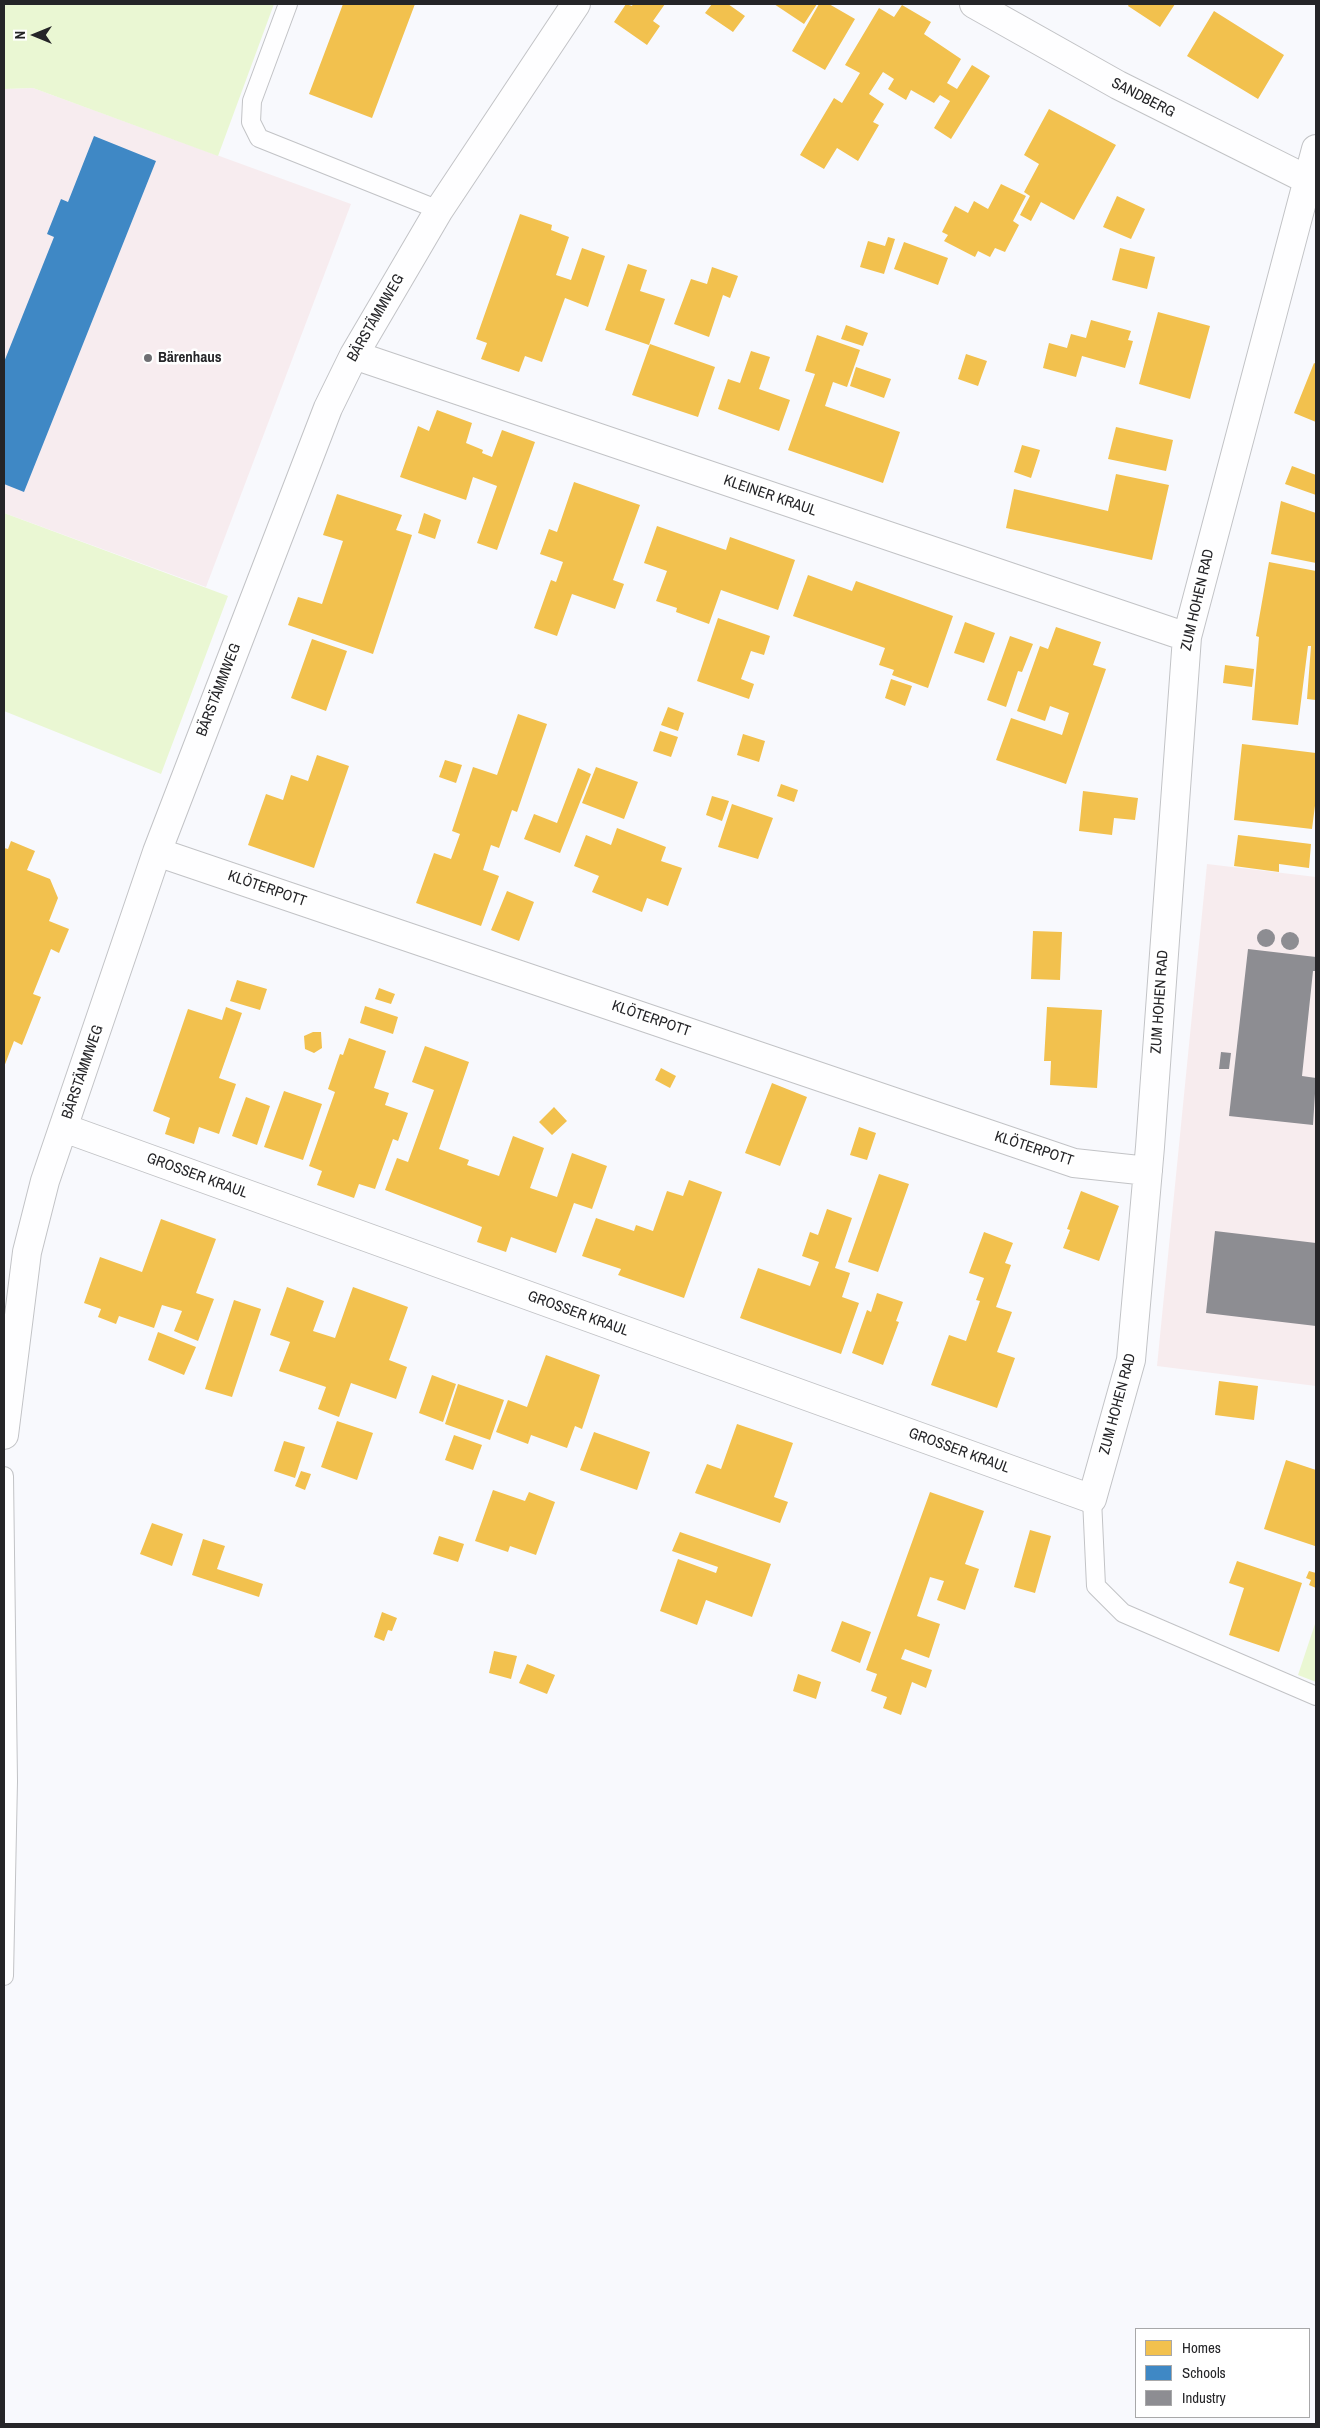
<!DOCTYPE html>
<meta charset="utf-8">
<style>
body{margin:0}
#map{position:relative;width:1320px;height:2428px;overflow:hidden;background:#f8f9fd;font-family:"Archivo Narrow",sans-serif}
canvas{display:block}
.frame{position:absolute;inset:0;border:5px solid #252528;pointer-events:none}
.legend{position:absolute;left:1135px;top:2328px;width:175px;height:90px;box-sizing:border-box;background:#fff;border:1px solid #a8a8a9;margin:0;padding:6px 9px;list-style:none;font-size:15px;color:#252528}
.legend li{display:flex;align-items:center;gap:10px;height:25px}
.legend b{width:25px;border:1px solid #a8a8a9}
.north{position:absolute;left:10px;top:10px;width:50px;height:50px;-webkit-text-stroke:4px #fff;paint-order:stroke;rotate:270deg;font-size:14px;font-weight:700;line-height:20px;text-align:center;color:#252528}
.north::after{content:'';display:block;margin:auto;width:18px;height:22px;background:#252528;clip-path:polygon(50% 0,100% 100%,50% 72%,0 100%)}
</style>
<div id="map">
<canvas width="1320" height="2428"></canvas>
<div class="frame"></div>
<ul class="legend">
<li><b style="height:14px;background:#f2c14e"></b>Homes</li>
<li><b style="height:14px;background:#3f88c5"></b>Schools</li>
<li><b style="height:14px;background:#8d8d92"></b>Industry</li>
</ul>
<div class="north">N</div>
</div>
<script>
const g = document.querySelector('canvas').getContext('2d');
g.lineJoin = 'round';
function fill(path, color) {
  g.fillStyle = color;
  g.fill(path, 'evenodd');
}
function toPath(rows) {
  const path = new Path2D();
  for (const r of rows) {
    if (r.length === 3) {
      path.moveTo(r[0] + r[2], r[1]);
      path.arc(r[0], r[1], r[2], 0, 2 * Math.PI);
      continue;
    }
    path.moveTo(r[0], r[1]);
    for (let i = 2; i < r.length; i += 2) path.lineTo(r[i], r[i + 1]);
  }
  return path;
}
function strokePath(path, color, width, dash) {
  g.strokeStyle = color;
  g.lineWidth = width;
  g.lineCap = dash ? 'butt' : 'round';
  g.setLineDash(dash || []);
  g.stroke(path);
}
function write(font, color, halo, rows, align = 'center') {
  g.font = font + ' "Archivo Narrow",sans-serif';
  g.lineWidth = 5;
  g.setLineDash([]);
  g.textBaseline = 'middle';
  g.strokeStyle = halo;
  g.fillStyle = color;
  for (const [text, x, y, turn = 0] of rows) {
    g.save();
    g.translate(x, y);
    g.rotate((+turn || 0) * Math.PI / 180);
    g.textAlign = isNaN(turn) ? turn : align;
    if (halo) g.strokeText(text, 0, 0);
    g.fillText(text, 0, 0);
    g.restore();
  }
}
const industrial = toPath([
 [1207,864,1316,877,1316,1386,1157,1366]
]);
const education = toPath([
 [33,88,351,204,206,587,4,513,4,89]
]);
const green = toPath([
 [4,4,274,4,218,156,33,88,4,89],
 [4,513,228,596,161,774,4,711],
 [1316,1621,1316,1682,1298,1675]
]);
const homes = toPath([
 [343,4,415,4,372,118,309,94],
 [626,4,632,6,633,4,665,4,653,21,660,26,647,45,614,22],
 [712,4,728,4,745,16,733,32,705,13],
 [774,4,817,4,804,24],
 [819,4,829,4,855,19,825,70,792,51],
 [1129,4,1175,4,1160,27,1128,6],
 [902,5,931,22,924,34,961,59,947,83,957,89,972,65,990,76,951,139,934,128,950,101,940,95,934,103,911,90,906,100,888,89,894,79,883,72,869,94,884,104,873,122,879,125,858,161,837,148,824,169,800,155,834,98,842,103,860,73,845,65,879,8,894,17],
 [1214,11,1284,55,1258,99,1187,56],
 [1049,109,1116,145,1074,220,1041,202,1031,221,1020,215,1030,196,1024,192,1039,164,1024,155],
 [1001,184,1026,196,1013,221,1019,225,1005,252,995,248,990,257,978,251,975,257,944,241,948,235,942,232,955,206,968,213,974,201,988,209],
 [1117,196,1145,209,1131,239,1103,227],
 [520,214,552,225,551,230,569,237,556,275,571,280,582,248,605,256,588,307,565,298,542,362,525,356,519,372,481,359,487,343,476,339],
 [888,237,895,239,884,274,860,267,868,241,885,246],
 [904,242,948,258,938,285,894,269],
 [1120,248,1155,257,1147,289,1112,280],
 [628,264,647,270,640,291,665,299,649,345,605,330],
 [712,267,738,276,730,298,723,295,709,337,674,324,691,279,707,284],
 [1158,312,1210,326,1190,399,1139,384],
 [1091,320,1131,331,1128,340,1133,341,1125,368,1082,356,1076,377,1043,368,1049,343,1067,348,1071,334,1086,338],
 [846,325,868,333,863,346,841,339],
 [817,335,860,350,847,387,833,382,825,406,900,432,883,483,788,450,815,374,805,371],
 [650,344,715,367,698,417,632,395],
 [751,351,770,357,759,389,790,400,779,431,718,409,728,379,740,383],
 [966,354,987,361,978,386,958,379],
 [1314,363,1316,364,1316,422,1294,413],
 [856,367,891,379,884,398,850,386],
 [437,410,472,423,466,443,483,450,482,453,492,457,502,430,535,442,497,550,477,543,497,486,473,477,466,500,400,477,418,426,429,431],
 [1116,427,1173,440,1166,471,1108,459],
 [1022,445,1040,450,1031,478,1014,472],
 [1292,466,1316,475,1316,495,1285,484],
 [1116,474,1169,485,1152,560,1006,528,1014,489,1108,511],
 [574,482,640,505,613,580,624,584,615,609,572,594,557,636,534,628,551,580,556,582,563,562,540,554,549,529,557,532],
 [337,494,402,515,396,530,412,535,373,654,288,625,298,597,322,604,343,541,323,535],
 [1281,501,1316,513,1316,563,1271,554],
 [424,513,441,520,435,539,418,533],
 [657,526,726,550,730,537,795,560,778,610,721,590,709,624,676,612,677,608,656,601,667,571,644,563],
 [1269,562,1316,571,1316,700,1307,699,1311,646,1308,646,1298,725,1252,720,1259,637,1256,636],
 [808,575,852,591,856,581,953,616,928,688,892,675,894,670,879,665,885,648,793,616],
 [718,618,770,636,764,655,751,651,741,679,754,684,749,699,697,681],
 [965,622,995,633,984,663,954,653],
 [1056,627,1101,642,1093,665,1106,669,1066,784,996,760,1011,718,1062,735,1069,713,1050,706,1045,721,1017,711,1040,646,1048,649],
 [1010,636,1033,644,1022,672,1018,671,1006,707,987,700],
 [312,639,347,651,326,711,291,698],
 [1225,665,1254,669,1252,687,1223,683],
 [891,679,912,686,905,706,885,698],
 [668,707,684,713,678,731,661,725],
 [518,714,547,724,517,812,512,810,499,848,491,845,483,870,499,876,481,926,416,903,434,853,451,859,460,834,452,831,473,767,497,775],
 [660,731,678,737,671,757,653,751],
 [743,734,765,741,759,762,737,755],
 [1242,744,1316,753,1316,798,1312,829,1234,820],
 [317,755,349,766,314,868,248,845,266,794,283,800,291,775,308,781],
 [445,760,462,765,456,783,439,777],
 [596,767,638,782,624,819,582,803],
 [578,768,591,774,560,853,524,839,534,814,557,823],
 [781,784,798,790,794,802,777,796],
 [1083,791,1138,798,1135,820,1114,818,1112,835,1079,831],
 [712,796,729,801,722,821,706,815],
 [732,804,773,818,758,859,718,847],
 [617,828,666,847,661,861,682,868,668,906,647,898,642,912,592,892,599,876,574,866,586,835,611,845],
 [1238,835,1311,844,1309,868,1279,864,1279,872,1234,866],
 [11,841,35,851,27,870,50,879,58,898,49,921,69,929,59,953,51,949,33,994,41,997,22,1045,14,1041,4,1067,4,848,8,849],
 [507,891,534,902,519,941,491,930],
 [1033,931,1062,932,1060,980,1031,979],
 [237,980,267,989,260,1010,230,1001],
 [379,988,395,994,391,1004,375,999],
 [365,1006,398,1017,393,1034,360,1023],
 [226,1007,242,1013,219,1078,236,1084,219,1134,199,1127,194,1144,165,1134,170,1118,153,1111,188,1009,222,1020],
 [1047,1007,1102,1010,1097,1088,1050,1085,1051,1061,1044,1061],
 [313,1032,321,1032,322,1048,314,1053,305,1049,304,1036],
 [349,1038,386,1051,374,1088,389,1093,385,1105,408,1113,398,1141,393,1139,375,1189,359,1184,354,1198,317,1185,322,1171,309,1166,335,1092,328,1089,340,1054,343,1055],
 [425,1046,469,1062,439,1149,469,1160,467,1165,499,1176,513,1136,544,1148,530,1188,557,1197,572,1153,607,1166,592,1209,574,1203,556,1253,511,1237,506,1252,477,1242,482,1227,385,1190,397,1158,408,1162,434,1090,412,1082],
 [661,1068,676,1076,670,1088,655,1080],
 [772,1083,807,1097,780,1166,745,1153],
 [284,1091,322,1104,303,1160,264,1147],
 [246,1097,270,1106,257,1145,232,1136],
 [554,1107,567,1121,552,1135,539,1122],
 [859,1127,876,1133,867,1160,850,1155],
 [879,1174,909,1184,878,1272,848,1262],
 [689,1180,722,1192,684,1298,618,1275,621,1269,582,1256,596,1218,634,1231,636,1225,653,1231,667,1191,683,1196],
 [1081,1191,1119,1206,1099,1261,1063,1248,1070,1230,1067,1229],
 [827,1209,852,1218,835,1268,850,1273,842,1297,859,1303,841,1354,740,1318,758,1268,810,1286,819,1262,802,1256,810,1232,818,1235],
 [161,1219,216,1239,196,1293,214,1299,198,1341,174,1331,182,1311,162,1305,154,1328,119,1316,116,1324,98,1317,101,1309,84,1303,100,1257,142,1272],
 [984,1232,1013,1243,1005,1263,1011,1265,996,1307,1012,1312,997,1352,1015,1358,997,1408,931,1385,949,1335,966,1341,980,1301,976,1300,984,1278,969,1273],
 [287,1287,324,1301,313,1331,335,1338,353,1287,408,1307,389,1360,407,1367,396,1399,351,1383,339,1417,318,1409,326,1387,279,1371,290,1342,270,1335],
 [877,1293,903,1302,896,1321,899,1322,883,1365,852,1353,867,1310,871,1312],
 [234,1300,261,1309,232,1397,205,1389],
 [158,1332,196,1347,184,1375,148,1360],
 [546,1355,600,1375,582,1429,575,1426,567,1448,531,1435,528,1444,496,1432,508,1400,527,1407],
 [432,1375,456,1384,443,1422,419,1413],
 [1219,1381,1258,1386,1254,1420,1215,1415],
 [458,1384,504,1400,490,1440,445,1424],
 [337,1421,373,1433,357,1480,321,1467],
 [737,1424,793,1443,774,1497,788,1502,780,1523,695,1493,707,1464,721,1469],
 [594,1432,650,1452,637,1490,580,1470],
 [454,1435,482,1445,473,1470,445,1460],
 [284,1441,305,1447,295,1478,274,1471],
 [1286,1460,1316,1470,1315,1546,1264,1529],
 [301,1471,311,1474,305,1490,295,1486],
 [493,1490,525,1501,529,1492,555,1502,536,1555,510,1546,508,1552,475,1541],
 [930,1492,984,1511,965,1564,979,1569,965,1610,937,1600,944,1581,930,1577,917,1616,940,1624,929,1658,905,1649,901,1659,932,1670,926,1688,912,1682,901,1715,883,1708,887,1697,871,1691,877,1674,866,1670],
 [152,1523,183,1534,172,1566,140,1554],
 [1030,1530,1051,1536,1035,1593,1014,1587],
 [680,1532,771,1564,752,1617,706,1600,697,1625,660,1611,678,1559,716,1573,718,1567,672,1551],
 [439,1536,464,1544,458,1562,433,1554],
 [203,1539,225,1546,217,1569,263,1584,259,1597,192,1575],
 [1237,1561,1302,1583,1279,1652,1229,1635,1244,1588,1229,1583],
 [1309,1571,1316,1573,1316,1588,1309,1585,1311,1580,1306,1578],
 [382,1612,397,1618,392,1631,388,1630,384,1641,374,1637],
 [842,1621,871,1632,860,1663,831,1651],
 [494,1651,517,1656,511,1679,489,1673],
 [527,1664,555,1675,547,1694,519,1683],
 [798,1674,821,1682,816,1699,793,1691]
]);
const schools = toPath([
 [94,136,156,161,24,492,4,484,4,362,54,237,47,234,61,199,68,202]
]);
const industry = toPath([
 [1266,938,9],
 [1290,941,9],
 [1248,949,1316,957,1316,971,1313,971,1302,1076,1316,1078,1313,1125,1229,1116],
 [1221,1052,1231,1053,1229,1069,1219,1069],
 [1215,1231,1316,1243,1316,1326,1206,1313]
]);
const service = toPath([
 [288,4,252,101,251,122,259,138,439,210],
 [4,1476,8,1781,4,1976],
 [1092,1499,1096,1586,1123,1613,1316,1696]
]);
const minor = toPath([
 [974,4,1118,85,1316,184],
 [354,355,1187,637],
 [157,852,1074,1163,1148,1171],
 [64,1128,1092,1499,1131,1360,1150,1147,1187,637,1316,149],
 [4,1435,27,1252,45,1181,157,852,328,408,354,355,439,210,576,4]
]);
const markers = [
 [148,358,5,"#6f6f73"]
];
const streetNames = [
 ["SANDBERG",1143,98,27],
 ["BÄRSTÄMMWEG",376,318,-60],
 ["KLEINER KRAUL",770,496,19],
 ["ZUM HOHEN RAD",1198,600,-77],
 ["BÄRSTÄMMWEG",219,690,-69],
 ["KLÖTERPOTT",267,889,19],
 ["ZUM HOHEN RAD",1160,1002,-86],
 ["KLÖTERPOTT",651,1019,19],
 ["BÄRSTÄMMWEG",83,1072,-71],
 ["KLÖTERPOTT",1034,1149,18],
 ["GROSSER KRAUL",197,1176,20],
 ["GROSSER KRAUL",578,1314,20],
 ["ZUM HOHEN RAD",1118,1404,-75],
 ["GROSSER KRAUL",959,1451,20]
];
const poiNames = [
 ["Bärenhaus",158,358]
];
fill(industrial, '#f7ecee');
fill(education, '#f7ecef');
fill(green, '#eaf7d3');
fill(homes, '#f2c14e');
fill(schools, '#3f88c5');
fill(industry, '#8d8d92');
strokePath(service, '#c2c3c6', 20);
strokePath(minor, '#c2c3c6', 30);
strokePath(service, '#fefeff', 18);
strokePath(minor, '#fefeff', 28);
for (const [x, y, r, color] of markers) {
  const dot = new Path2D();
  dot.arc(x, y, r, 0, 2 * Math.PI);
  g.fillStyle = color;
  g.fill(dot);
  strokePath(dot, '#fff', 2);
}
write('15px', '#252528', '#fff', streetNames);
write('bold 15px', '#252528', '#fff', poiNames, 'left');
</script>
